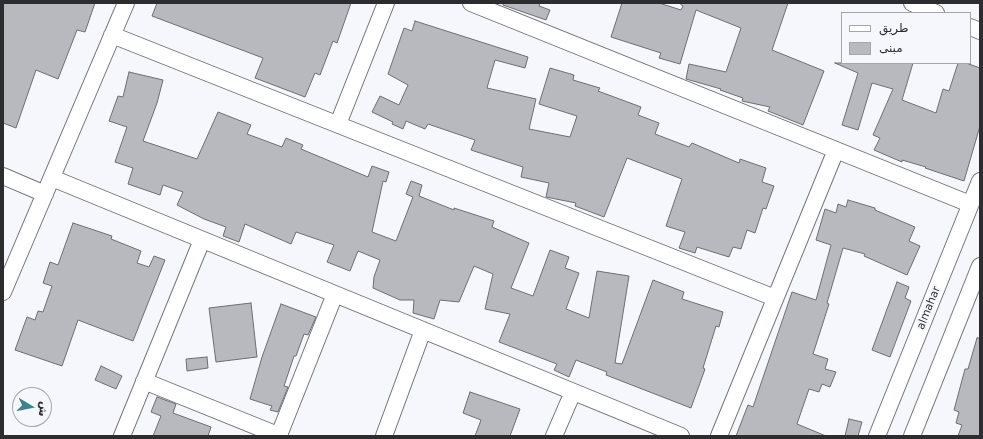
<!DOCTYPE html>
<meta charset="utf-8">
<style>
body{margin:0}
#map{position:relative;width:983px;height:439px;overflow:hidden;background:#f5f7fc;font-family:"DejaVu Sans",Vazirmatn,sans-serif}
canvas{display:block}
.frame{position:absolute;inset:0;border:4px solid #2d2d2f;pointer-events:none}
.legend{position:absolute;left:841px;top:12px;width:130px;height:52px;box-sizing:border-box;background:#f5f7fc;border:1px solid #a5a6aa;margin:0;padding:5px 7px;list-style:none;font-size:12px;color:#2d2d2f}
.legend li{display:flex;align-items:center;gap:8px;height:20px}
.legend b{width:20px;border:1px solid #a5a6aa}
.north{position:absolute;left:12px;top:387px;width:40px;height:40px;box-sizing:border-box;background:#f5f7fc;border:1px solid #a5a6aa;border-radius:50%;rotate:100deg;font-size:11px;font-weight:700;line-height:16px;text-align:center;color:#2d2d2f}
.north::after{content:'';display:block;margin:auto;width:14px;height:18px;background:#3d828f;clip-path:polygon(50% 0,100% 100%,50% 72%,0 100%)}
</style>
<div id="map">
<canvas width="983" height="439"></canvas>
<div class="frame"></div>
<ul class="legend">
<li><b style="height:5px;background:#fff"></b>طريق</li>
<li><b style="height:11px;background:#b7b9be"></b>مبنى</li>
</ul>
<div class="north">ش</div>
</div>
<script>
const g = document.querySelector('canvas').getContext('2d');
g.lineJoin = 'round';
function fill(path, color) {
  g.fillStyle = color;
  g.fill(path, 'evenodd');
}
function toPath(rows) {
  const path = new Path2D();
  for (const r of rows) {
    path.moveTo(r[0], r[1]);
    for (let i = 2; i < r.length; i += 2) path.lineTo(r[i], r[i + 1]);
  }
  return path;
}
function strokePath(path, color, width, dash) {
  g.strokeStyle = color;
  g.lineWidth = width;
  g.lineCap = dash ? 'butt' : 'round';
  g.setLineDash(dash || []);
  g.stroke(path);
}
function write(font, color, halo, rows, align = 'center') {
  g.font = font + ' "DejaVu Sans",sans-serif';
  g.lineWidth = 4;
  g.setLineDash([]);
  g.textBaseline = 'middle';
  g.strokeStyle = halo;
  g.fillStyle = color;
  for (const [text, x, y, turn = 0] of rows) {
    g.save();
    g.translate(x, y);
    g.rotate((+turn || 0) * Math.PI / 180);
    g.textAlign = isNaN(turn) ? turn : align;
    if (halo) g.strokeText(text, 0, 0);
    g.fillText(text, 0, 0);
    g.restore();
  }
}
const building = toPath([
 [3,3,95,3,85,32,77,30,58,79,36,70,16,128,3,123,3,3],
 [157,3,351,3,337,43,333,41,320,75,315,73,305,97,255,78,263,58,152,16,157,3],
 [503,3,540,3,539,6,550,10,546,20,503,5,503,3],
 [622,3,659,3,681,10,683,6,679,3,788,3,772,50,824,71,803,125,768,111,770,107,742,101,743,98,720,90,721,89,686,79,689,64,726,72,741,28,696,10,680,64,659,58,661,53,611,37,622,3],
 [415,21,528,57,525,68,495,60,487,88,536,99,529,129,570,137,577,116,539,104,550,68,574,75,573,80,600,88,598,91,641,107,638,115,659,123,655,134,689,147,692,143,739,163,740,159,766,168,762,182,774,186,766,209,763,208,755,233,747,230,741,249,733,247,729,257,697,247,695,253,679,248,685,232,666,226,682,179,627,158,604,217,575,206,576,203,546,197,549,183,521,177,523,167,471,150,475,140,428,124,425,129,406,121,403,129,392,124,393,122,372,112,380,96,399,105,408,85,388,74,404,28,412,31,415,21],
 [835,63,913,63,902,100,936,113,943,89,949,91,958,63,966,63,980,68,980,126,964,181,925,168,926,167,902,160,902,162,874,150,880,138,873,135,893,89,872,83,858,130,842,125,858,73,835,63],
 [129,72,163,80,157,103,143,141,197,159,218,112,251,125,247,134,282,147,286,138,303,145,301,149,368,177,372,166,389,172,386,182,383,181,372,232,396,241,413,197,406,194,411,181,422,185,419,196,454,210,454,208,494,221,492,227,529,243,511,288,533,296,550,250,569,257,565,268,579,273,566,309,589,318,597,271,629,276,615,363,622,364,653,280,684,292,682,299,723,312,719,327,716,326,703,368,705,369,691,408,606,375,607,372,576,360,569,377,554,370,557,364,499,342,510,314,485,309,493,274,474,266,459,302,440,300,434,319,413,313,414,300,400,300,373,288,374,277,380,260,358,251,350,271,327,262,334,245,296,232,291,244,245,224,239,242,223,236,226,227,204,219,177,205,183,192,163,185,160,195,128,184,133,168,115,162,127,127,109,121,118,96,123,97,129,72],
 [848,200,875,208,875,210,915,227,909,241,920,246,907,275,864,256,865,254,843,248,827,303,829,304,813,354,828,359,825,369,836,372,830,387,822,384,819,392,809,389,797,424,826,436,736,436,748,405,753,407,792,292,816,300,831,245,816,240,825,209,836,213,838,204,846,207,848,200],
 [73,223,112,236,111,239,141,251,137,263,149,267,154,256,165,260,133,341,78,320,62,366,15,350,27,317,35,320,38,311,43,312,52,286,43,283,50,262,58,265,73,223],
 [897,282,909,287,905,298,911,301,890,357,872,350,897,282],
 [251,303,257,357,216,362,209,308,251,303],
 [281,304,316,317,308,335,304,334,296,356,294,356,284,386,288,387,278,412,270,410,272,406,250,399,262,357,281,304],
 [977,338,980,338,980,436,958,436,962,425,956,423,959,412,954,410,965,369,968,369,977,338],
 [207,357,208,368,187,371,186,359,207,357],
 [101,366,122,376,116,389,95,380,101,366],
 [470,392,520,409,510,436,475,436,481,420,463,413,470,392],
 [157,397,176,404,173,413,211,427,208,436,153,436,161,416,151,412,157,397],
 [849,419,862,422,858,436,845,436,849,419]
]);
const minor = toPath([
 [471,3,970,204],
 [912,3,936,13],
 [970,27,980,31],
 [112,35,775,298],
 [338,124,386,3],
 [3,176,45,194],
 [52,178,681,436],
 [3,292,126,3],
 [144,381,280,436],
 [279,435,335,294],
 [122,436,202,240],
 [384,436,423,330],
 [554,436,573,392],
 [719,436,836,150],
 [877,436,980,181],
 [912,436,980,266]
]);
const streetNames = [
 ["almahar",929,308,-68]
];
fill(building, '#b7b9be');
strokePath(building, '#6c6e72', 1);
strokePath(minor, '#75767b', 18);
strokePath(minor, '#fff', 16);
write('11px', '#2d2d2f', '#f5f7fc', streetNames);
</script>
